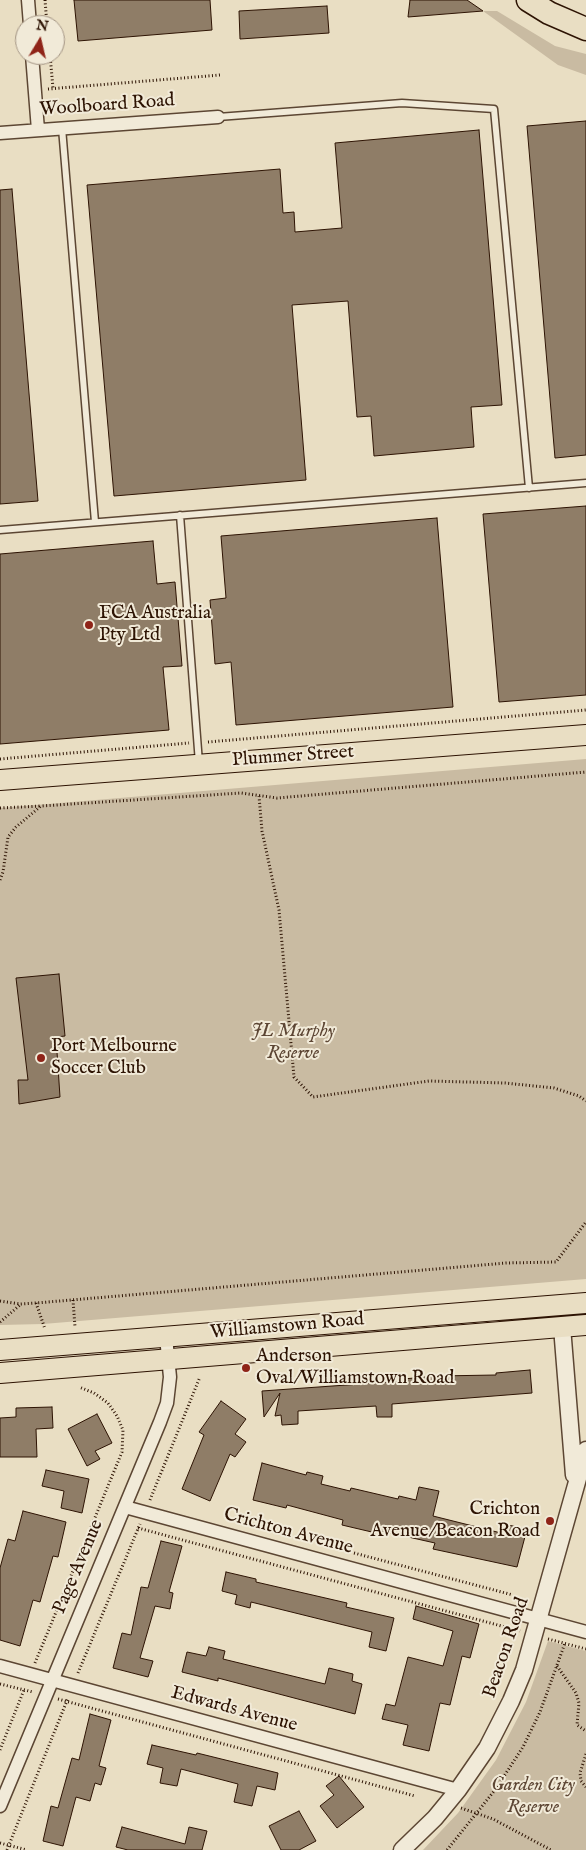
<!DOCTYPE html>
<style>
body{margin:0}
#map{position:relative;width:586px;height:1850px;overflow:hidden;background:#e9dec3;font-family:"IM FELL English",serif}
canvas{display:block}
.north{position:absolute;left:15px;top:15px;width:50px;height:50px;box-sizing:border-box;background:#f1ead8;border:1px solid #a39483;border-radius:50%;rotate:9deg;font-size:14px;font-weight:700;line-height:20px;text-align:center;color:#2d1303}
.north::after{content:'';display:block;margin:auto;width:18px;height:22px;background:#8f2418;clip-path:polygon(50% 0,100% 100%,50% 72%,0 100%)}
</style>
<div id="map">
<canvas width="586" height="1850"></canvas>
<div class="north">N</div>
</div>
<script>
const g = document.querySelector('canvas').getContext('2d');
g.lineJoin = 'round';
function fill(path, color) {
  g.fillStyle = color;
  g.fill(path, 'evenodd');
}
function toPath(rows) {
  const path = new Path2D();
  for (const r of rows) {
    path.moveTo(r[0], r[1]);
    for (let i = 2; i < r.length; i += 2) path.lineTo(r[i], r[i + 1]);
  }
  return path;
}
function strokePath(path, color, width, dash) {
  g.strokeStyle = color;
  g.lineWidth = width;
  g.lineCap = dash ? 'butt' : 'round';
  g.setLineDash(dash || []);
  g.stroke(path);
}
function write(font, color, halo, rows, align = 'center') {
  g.font = font + ' "IM FELL English",serif';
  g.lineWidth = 4;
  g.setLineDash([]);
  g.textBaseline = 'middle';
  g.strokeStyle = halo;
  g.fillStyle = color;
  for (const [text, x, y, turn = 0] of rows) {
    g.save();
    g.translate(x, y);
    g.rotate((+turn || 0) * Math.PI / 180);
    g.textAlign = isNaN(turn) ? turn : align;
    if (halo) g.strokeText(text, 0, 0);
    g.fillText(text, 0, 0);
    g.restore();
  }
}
const green = toPath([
 [483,11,497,11,555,46,586,54,586,75,558,65],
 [586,759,586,1279,43,1324,0,1325,0,808],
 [548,1641,586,1651,586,1850,423,1850,458,1813,496,1760,526,1702]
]);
const building = toPath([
 [74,0,210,0,212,30,78,41,74,0],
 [410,0,467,0,483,11,408,17,410,0],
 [327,6,329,33,240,39,239,11,327,6],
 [586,121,586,455,555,458,527,126,586,121],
 [479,130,502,405,471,407,474,447,374,456,371,416,357,417,348,301,292,305,306,480,114,496,87,185,280,169,283,213,294,212,295,232,342,228,335,143,479,130],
 [12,189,38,501,0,504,0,190,12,189],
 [586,506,586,695,499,702,483,514,586,506],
 [437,518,453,707,236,725,231,662,215,664,210,600,226,598,221,536,437,518],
 [153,541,157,584,175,582,182,666,163,667,169,730,0,744,0,554,153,541],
 [59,974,65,1036,56,1037,60,1097,19,1104,18,1080,28,1080,16,978,59,974],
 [530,1370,532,1393,392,1404,392,1417,377,1417,376,1406,298,1411,298,1424,282,1425,281,1415,275,1416,280,1393,264,1417,262,1391,403,1381,403,1379,437,1376,496,1375,496,1373,530,1370],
 [221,1401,246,1419,235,1434,246,1442,235,1457,230,1454,210,1501,182,1489,204,1435,199,1432,221,1401],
 [52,1407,53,1428,36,1429,37,1457,0,1457,0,1418,16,1417,16,1408,52,1407],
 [97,1414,112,1443,95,1451,100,1459,87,1466,68,1429,97,1414],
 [262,1463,306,1475,307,1472,323,1476,321,1484,350,1491,351,1488,398,1499,399,1496,416,1500,419,1487,439,1491,433,1516,505,1534,508,1525,527,1529,517,1567,433,1549,435,1543,377,1530,376,1533,342,1525,343,1520,287,1505,286,1508,253,1500,262,1463],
 [46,1470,89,1479,82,1513,61,1508,64,1491,42,1486,46,1470],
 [23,1511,66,1522,58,1557,53,1556,40,1602,33,1600,20,1646,0,1640,0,1568,8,1539,15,1541,23,1511],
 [161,1541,182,1546,169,1592,173,1593,170,1609,155,1606,140,1658,153,1661,148,1677,113,1668,122,1633,131,1635,141,1587,148,1588,161,1541],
 [226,1572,256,1579,256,1582,347,1603,346,1607,394,1618,386,1651,369,1647,372,1632,251,1602,250,1608,235,1604,237,1595,222,1591,226,1572],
 [416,1606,479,1624,470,1658,462,1656,450,1705,440,1703,429,1751,403,1745,408,1725,382,1719,386,1704,395,1706,408,1657,443,1666,453,1631,413,1619,416,1606],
 [209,1647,225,1651,223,1659,325,1684,329,1668,353,1674,352,1681,362,1684,355,1714,218,1678,218,1681,182,1672,187,1652,206,1656,209,1647],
 [90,1714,111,1720,99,1766,106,1768,101,1785,95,1783,90,1801,76,1797,63,1846,43,1841,51,1806,58,1808,72,1758,79,1760,90,1714],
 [152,1745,196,1755,197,1753,278,1773,275,1790,257,1786,252,1806,234,1802,238,1784,181,1769,177,1786,160,1783,163,1768,147,1764,152,1745],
 [339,1776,364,1807,337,1828,320,1806,334,1795,326,1786,339,1776],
 [299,1811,316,1841,299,1850,281,1850,269,1826,299,1811],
 [122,1827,185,1844,189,1827,207,1831,202,1850,128,1850,116,1847,122,1827]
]);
const path = toPath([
 [45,0,47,25],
 [50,55,53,88],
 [48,89,220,75],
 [208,742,586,710],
 [0,759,189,743],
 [259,796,262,831,279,910,294,1077,313,1097,429,1081,505,1083,554,1088,579,1096,586,1101],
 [0,808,41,806],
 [0,880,3,872,8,837,16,827,41,806,241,793,277,798,586,772],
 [73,1300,75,1327],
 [0,1301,20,1304,36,1303,506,1263,556,1262,586,1222],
 [36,1303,45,1329],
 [0,1322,20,1305],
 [150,1500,200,1377],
 [138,1528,520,1631],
 [354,1553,513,1595],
 [548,1639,586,1649],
 [35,1663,122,1452,123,1430,117,1416,108,1403,94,1393,79,1387],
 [557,1666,576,1693,579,1703,577,1725,586,1731],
 [78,1673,140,1524],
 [0,1684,33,1692],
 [58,1699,415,1796],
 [0,1750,24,1690],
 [586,1754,580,1773,581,1781,586,1787],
 [461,1808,493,1819,551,1850],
 [0,1843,27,1850],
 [7,1850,68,1698],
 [447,1850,495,1790,523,1747,540,1712,565,1643]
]);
const service = toPath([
 [218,117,402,103,494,109,529,488],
 [62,128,95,522],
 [180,515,199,763],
 [0,530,586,483]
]);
const minor = toPath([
 [28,0,30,25],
 [32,55,38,130],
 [0,133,218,117],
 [125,1507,586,1632],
 [0,1666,458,1790],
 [0,1806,160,1422,167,1403,170,1377,166,1337]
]);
const tertiary = toPath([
 [562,1327,574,1475],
 [402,1850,435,1818,458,1790,487,1748,511,1701,524,1670,586,1450]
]);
const primary = toPath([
 [0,780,586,735],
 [0,1350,586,1303],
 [0,1373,586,1325]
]);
const motorway = toPath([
 [528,0,549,13,586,29]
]);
const markers = [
 [89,625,5,"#8f2418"],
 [41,1058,5,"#8f2418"],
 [246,1368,5,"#8f2418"],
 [550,1521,5,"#8f2418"]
];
const streetNames = [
 ["Woolboard Road",107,106,-4],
 ["Plummer Street",293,757,-4],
 ["Williamstown Road",287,1327,-5],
 ["Crichton Avenue",288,1532,15],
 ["Page Avenue",79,1567,-67],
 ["Beacon Road",507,1648,-71],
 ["Edwards Avenue",234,1710,15]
];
const poiNames = [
 ["FCA Australia",99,614],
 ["Pty Ltd",99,636],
 ["Port Melbourne",51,1047],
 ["Soccer Club",51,1069],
 ["Anderson",256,1357],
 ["Oval/Williamstown Road",256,1379],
 ["Crichton",540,1510,"right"],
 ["Avenue/Beacon Road",540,1532,"right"]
];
const parkNames = [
 ["JL Murphy",293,1032],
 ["Reserve",293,1054],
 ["Garden City",533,1786],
 ["Reserve",533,1808]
];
fill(green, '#c9bba2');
fill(building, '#8f7d67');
strokePath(building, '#2d1303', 1);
strokePath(service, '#5c4633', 9);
strokePath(minor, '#5c4633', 15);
strokePath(tertiary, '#5c4633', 19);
strokePath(primary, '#2d1303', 22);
strokePath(motorway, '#2d1303', 25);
strokePath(path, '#2d1303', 3, [1, 2.5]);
strokePath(service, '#f1ead8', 6);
strokePath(minor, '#f1ead8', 12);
strokePath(tertiary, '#f1ead8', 16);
strokePath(primary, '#e9dec3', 20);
strokePath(motorway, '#e9dec3', 22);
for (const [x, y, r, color] of markers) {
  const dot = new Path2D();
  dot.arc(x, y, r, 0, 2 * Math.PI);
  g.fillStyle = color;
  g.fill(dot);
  strokePath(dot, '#f1ead8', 2);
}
write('19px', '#2d1303', '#f1ead8', streetNames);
write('19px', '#2d1303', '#f1ead8', poiNames, 'left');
write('italic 19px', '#5c4533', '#f1ead8', parkNames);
</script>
